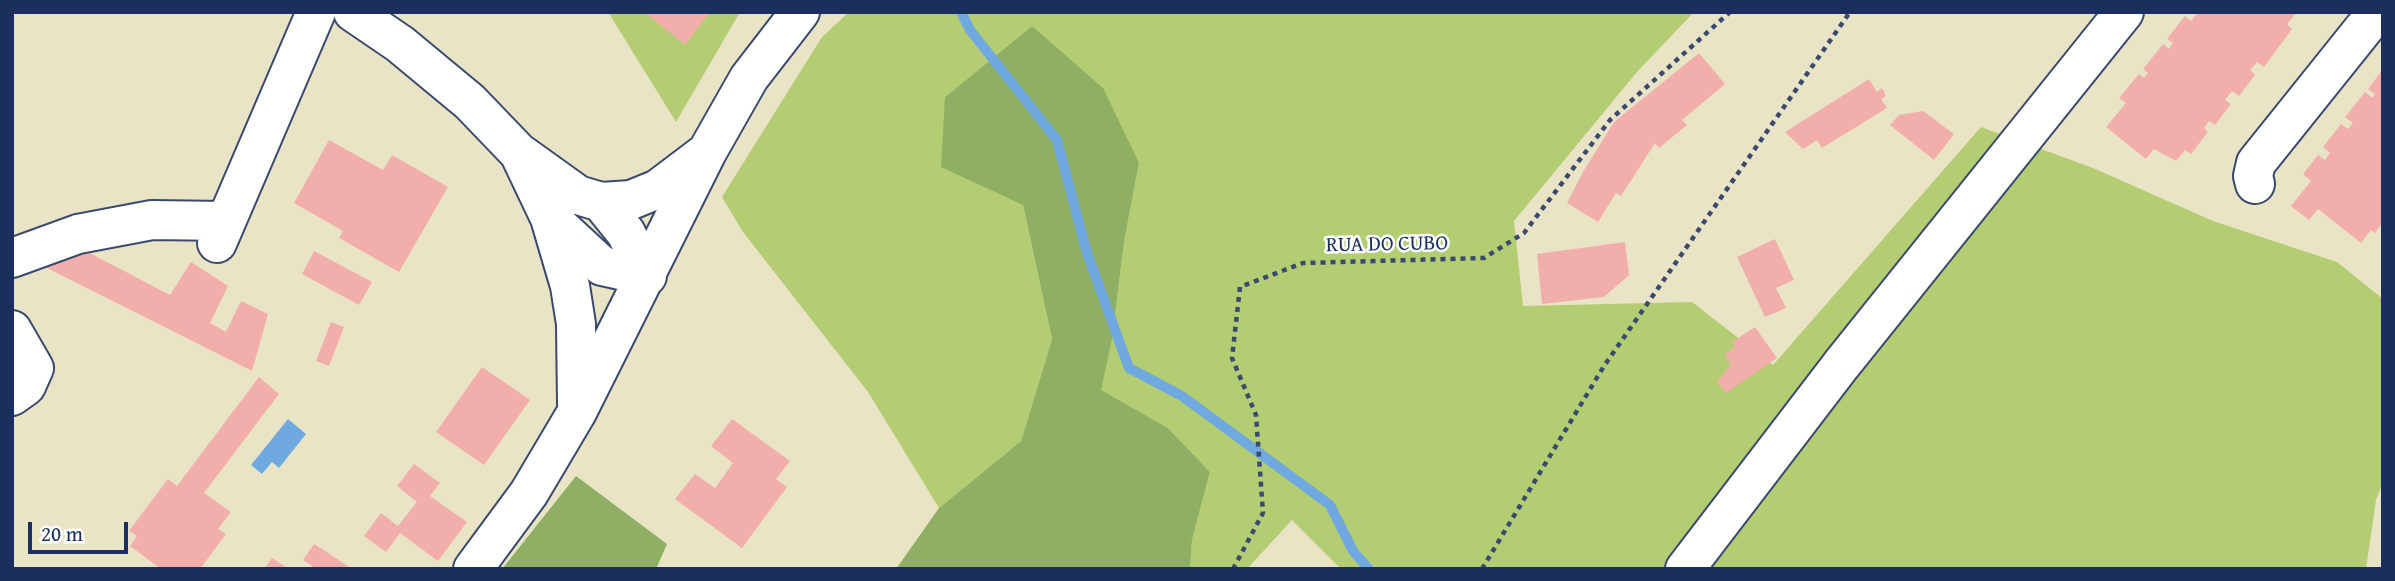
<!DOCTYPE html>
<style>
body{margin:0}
#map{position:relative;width:2395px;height:581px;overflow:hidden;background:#eae4c6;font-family:"Gentium Book Plus",serif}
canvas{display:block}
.frame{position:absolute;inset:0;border:14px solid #1b2f5e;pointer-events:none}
.scale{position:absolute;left:28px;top:522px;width:100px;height:32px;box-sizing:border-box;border:4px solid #1b2f5e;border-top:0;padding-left:9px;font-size:21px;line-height:24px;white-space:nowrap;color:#1b2f5e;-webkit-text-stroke:5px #fff;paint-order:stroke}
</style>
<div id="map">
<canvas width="2395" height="581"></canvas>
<div class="frame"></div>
<div class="scale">20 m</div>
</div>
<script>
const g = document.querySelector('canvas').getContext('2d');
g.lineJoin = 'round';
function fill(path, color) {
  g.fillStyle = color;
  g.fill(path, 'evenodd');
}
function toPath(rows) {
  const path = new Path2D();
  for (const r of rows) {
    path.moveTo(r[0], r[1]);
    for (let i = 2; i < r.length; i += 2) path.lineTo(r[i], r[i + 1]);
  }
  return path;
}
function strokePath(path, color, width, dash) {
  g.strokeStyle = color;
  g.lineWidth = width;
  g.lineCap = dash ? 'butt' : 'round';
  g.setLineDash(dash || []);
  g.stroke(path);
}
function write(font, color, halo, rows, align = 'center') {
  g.font = font + ' "Gentium Book Plus",serif';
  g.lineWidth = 5;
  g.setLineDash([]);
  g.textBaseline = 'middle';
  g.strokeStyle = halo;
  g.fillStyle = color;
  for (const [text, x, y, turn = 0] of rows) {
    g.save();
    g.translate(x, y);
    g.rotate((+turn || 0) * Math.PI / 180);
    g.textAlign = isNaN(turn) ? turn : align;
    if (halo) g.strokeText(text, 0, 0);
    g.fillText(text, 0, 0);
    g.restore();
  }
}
const green = toPath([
 [608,12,740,12,676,122],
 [849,12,1694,12,1637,72,1514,221,1523,306,1692,302,1773,365,1981,127,2093,168,2213,221,2337,262,2383,299,2383,482,2376,500,2366,569,1341,569,1292,520,1247,569,1190,569,1192,540,1210,472,1168,428,1100,390,1112,338,1124,242,1139,163,1032,26,945,97,1023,205,1052,339,1021,441,939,508,868,392,743,232,722,197,822,37]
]);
const forest = toPath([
 [1032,26,1103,88,1139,163,1124,242,1112,339,1101,390,1168,428,1210,472,1192,540,1190,569,896,569,939,508,1021,441,1052,339,1023,205,941,167,945,97],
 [576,476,667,544,656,569,502,569]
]);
const water = toPath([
 [288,419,306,434,279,468,272,462,262,474,251,465]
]);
const stream = toPath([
 [961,12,970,30,1057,140,1087,253,1129,368,1182,396,1330,505,1353,551,1369,569]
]);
const building = toPath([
 [644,12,710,12,685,45],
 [2198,12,2297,12,2287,24,2292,29,2264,67,2257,62,2250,70,2255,75,2239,96,2232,91,2225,100,2231,104,2215,125,2209,121,2204,128,2208,132,2191,154,2185,150,2176,161,2154,149,2146,159,2106,127,2126,103,2119,98,2139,74,2144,78,2148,73,2143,69,2163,44,2169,49,2173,43,2167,39,2185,16,2191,21],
 [1699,53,1725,84,1682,120,1687,125,1659,148,1655,143,1621,196,1616,193,1598,222,1567,203,1583,172,1614,122],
 [2383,69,2383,222,2375,233,2371,230,2361,243,2318,209,2309,220,2291,206,2311,181,2303,174,2318,155,2325,160,2330,153,2323,147,2341,124,2348,129,2353,123,2345,117,2365,92,2372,98,2375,94,2368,89],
 [1869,79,1877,92,1882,88,1886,96,1881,99,1887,108,1822,148,1817,140,1803,149,1785,132],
 [1923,111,1954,134,1934,160,1890,125,1899,115],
 [329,140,383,170,392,155,448,187,399,272,339,238,343,231,294,203],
 [1775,239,1794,280,1776,288,1786,308,1765,317,1737,257],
 [1625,242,1629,275,1604,297,1542,304,1537,254],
 [82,249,170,295,191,262,228,286,210,323,226,332,241,301,268,314,252,371,45,267],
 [314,251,372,282,359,305,302,274],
 [331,322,344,327,329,366,316,361],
 [1755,327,1777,358,1726,393,1717,382,1731,364,1724,355,1735,347,1732,342],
 [482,367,530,400,484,465,436,432],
 [259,377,279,394,204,493,231,512,218,529,226,534,200,569,161,569,130,546,137,536,129,531,168,479,177,486],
 [732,419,790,461,776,479,787,487,742,548,675,499,695,474,715,488,733,463,711,446],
 [414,464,440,483,430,496,467,522,438,561,400,533,386,552,364,536,381,513,398,526,417,502,397,486],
 [314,544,322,549,352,569,310,569,312,566,303,560],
 [272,558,289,569,264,569]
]);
const path = toPath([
 [1233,569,1263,513,1256,415,1232,358,1240,287,1303,263,1484,258,1524,233,1610,120,1730,12],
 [1482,569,1604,366,1850,12]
]);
const minor = toPath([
 [353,12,400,44,470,102,518,152,578,195,601,202,631,200,658,189,703,155],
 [521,157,550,218,570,286,576,324,577,405],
 [2255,184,2253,176,2256,163,2377,12],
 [601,202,626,233,647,276],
 [550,218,602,266,647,276],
 [217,243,316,12],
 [12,258,78,234,152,220,225,221],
 [12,330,34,368,26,386,12,396],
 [473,569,529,493,577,412,707,152,749,78,800,12]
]);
const major = toPath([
 [1685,569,1841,365,2124,12]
]);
const streetNames = [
 ["RUA DO CUBO",1387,245,-1]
];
fill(green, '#b4cd72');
fill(forest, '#8fb064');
fill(water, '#70a9e0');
strokePath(stream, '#70a9e0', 10);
fill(building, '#f2aeab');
strokePath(minor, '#3a4a6e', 42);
strokePath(major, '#3a4a6e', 42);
strokePath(path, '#3a4a6e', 4.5, [5, 5]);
strokePath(minor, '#fff', 38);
strokePath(major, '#fff', 38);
write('21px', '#1b2f5e', '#fff', streetNames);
</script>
